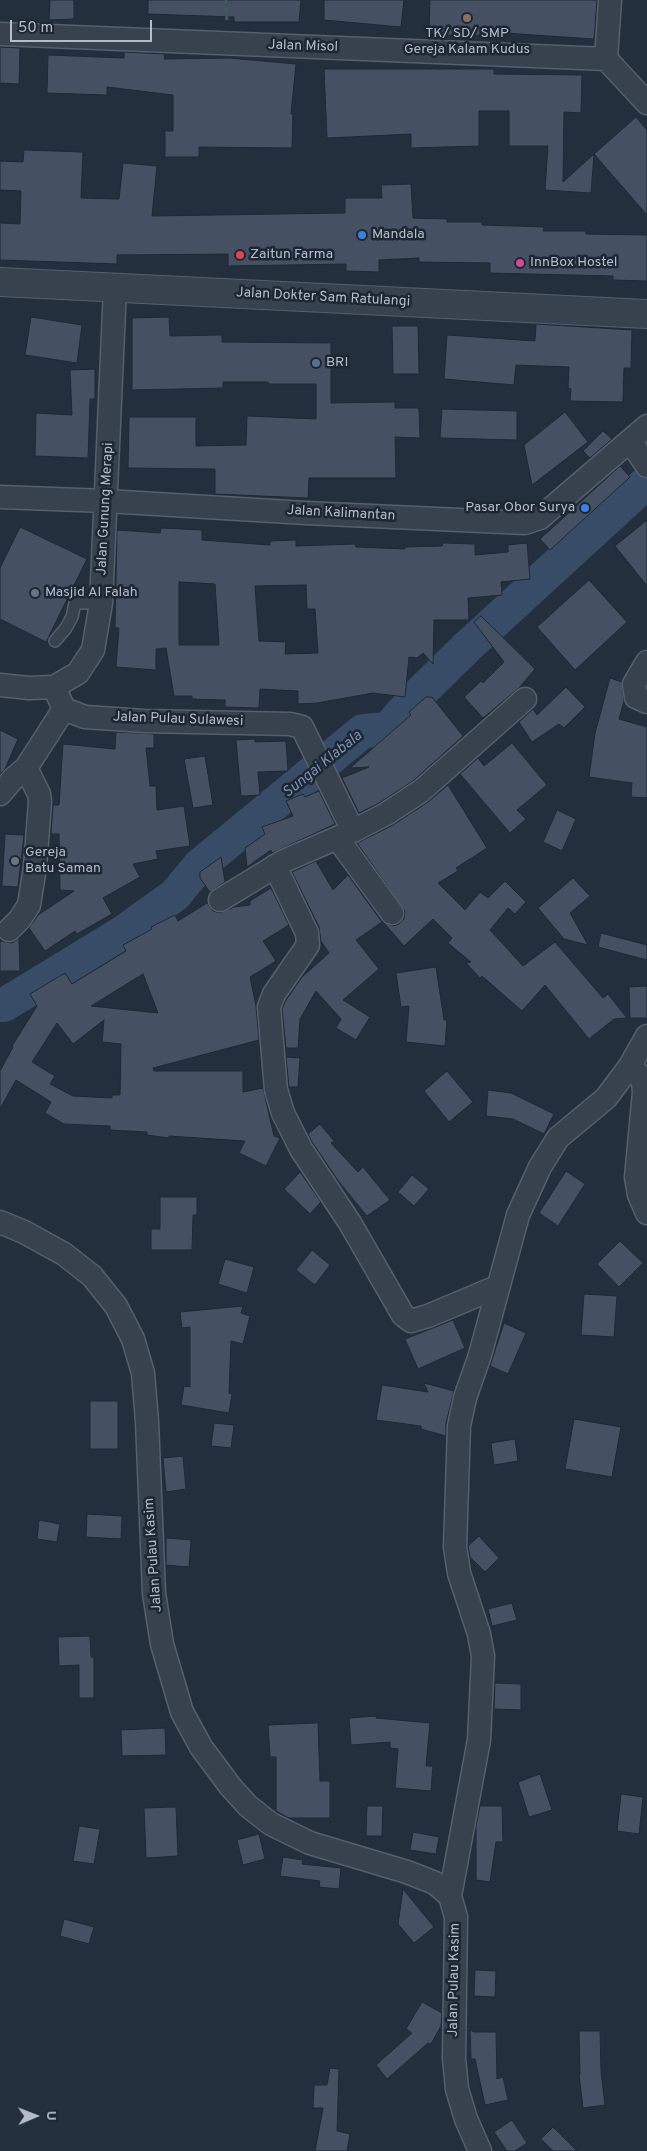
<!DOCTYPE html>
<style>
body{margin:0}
#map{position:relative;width:647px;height:2151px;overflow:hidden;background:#242f3e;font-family:Overpass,sans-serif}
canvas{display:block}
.north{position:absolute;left:10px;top:2091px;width:50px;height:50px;-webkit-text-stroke:4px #1d2633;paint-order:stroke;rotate:89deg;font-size:14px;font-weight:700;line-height:20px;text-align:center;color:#b4bcc9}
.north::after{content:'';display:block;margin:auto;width:18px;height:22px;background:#b4bcc9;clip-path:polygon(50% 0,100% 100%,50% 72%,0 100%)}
.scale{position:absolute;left:10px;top:20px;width:142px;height:22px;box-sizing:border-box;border:2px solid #b4bcc9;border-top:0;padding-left:6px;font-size:15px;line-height:18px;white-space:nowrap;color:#b4bcc9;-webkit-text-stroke:4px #1d2633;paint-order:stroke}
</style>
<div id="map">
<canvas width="647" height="2151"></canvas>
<div class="north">U</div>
<div class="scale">50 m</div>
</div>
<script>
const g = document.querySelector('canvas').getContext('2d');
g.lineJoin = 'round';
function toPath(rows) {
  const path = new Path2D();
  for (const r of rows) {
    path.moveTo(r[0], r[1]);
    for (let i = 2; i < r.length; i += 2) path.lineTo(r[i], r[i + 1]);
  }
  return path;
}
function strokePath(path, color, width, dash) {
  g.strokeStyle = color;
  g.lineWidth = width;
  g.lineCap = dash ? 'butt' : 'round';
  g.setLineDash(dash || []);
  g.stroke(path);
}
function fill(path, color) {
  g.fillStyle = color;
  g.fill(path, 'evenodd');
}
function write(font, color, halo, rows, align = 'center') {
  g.font = font + ' Overpass,sans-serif';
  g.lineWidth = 5;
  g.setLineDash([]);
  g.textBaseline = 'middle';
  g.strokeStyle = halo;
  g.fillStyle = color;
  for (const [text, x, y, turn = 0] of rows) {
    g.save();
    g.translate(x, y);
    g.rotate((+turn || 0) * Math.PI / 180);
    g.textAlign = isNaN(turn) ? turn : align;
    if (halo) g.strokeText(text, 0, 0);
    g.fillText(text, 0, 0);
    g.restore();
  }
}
const river = toPath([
 [0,1005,4,1005,122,933,175,895,199,866,363,731,388,729,415,698,467,647,647,482]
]);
const building = toPath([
 [50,0,74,0,74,19,49,20,50,0],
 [148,0,301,0,299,22,234,22,234,17,148,14,148,0],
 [324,0,404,0,401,27,324,20,324,0],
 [430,0,597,0,594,39,505,33,505,36,429,35,430,0],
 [0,47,20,48,19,84,0,83,0,47],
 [124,52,165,54,164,59,229,58,296,64,291,114,293,114,292,148,199,147,199,157,165,157,165,131,173,131,173,95,107,87,107,95,47,93,48,55,124,58,124,52],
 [324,69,494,69,494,74,582,75,581,113,564,112,563,182,594,154,591,193,545,190,548,146,509,146,509,111,479,111,479,146,411,148,411,134,327,138,324,69],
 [636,117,647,130,647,215,594,154,636,117],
 [24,150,83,152,81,198,119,199,123,163,157,166,152,216,345,213,345,198,382,198,381,185,411,184,413,218,447,219,447,222,482,222,482,225,544,227,543,231,586,231,586,234,647,235,647,281,613,280,613,276,490,273,490,263,419,262,419,258,379,260,379,272,346,271,346,264,228,266,228,254,117,255,117,264,0,260,0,223,20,224,21,191,0,190,0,161,23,162,24,150],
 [31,317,82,325,77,363,25,355,31,317],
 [169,317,170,336,222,335,222,342,331,343,331,403,395,402,395,408,419,408,420,438,395,437,396,478,309,478,308,498,215,494,215,469,128,468,129,417,196,417,196,446,246,445,247,416,316,419,316,384,268,384,268,382,223,382,223,388,132,390,132,318,169,317],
 [536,324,632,330,631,368,624,368,623,402,570,401,571,389,568,388,569,367,516,365,514,385,444,379,447,335,535,341,536,324],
 [392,326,418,326,419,374,393,374,392,326],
 [95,369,95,399,90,399,88,458,35,456,36,413,72,415,70,370,95,369],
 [442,409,517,411,517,440,440,438,442,409],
 [565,412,588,442,532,485,524,445,565,412],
 [603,431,612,439,590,458,583,451,603,431],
 [620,466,630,477,550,550,540,539,620,466],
 [647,520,647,586,615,546,647,520],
 [20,527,87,559,46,642,0,619,0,568,20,527],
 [161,528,202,530,202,540,270,545,270,541,296,540,296,546,355,544,356,547,405,549,405,547,442,546,443,543,475,544,475,555,508,552,508,545,527,543,530,579,501,582,502,595,468,598,469,620,434,620,433,664,423,653,417,658,409,657,405,697,373,693,317,703,298,704,298,691,260,689,259,708,225,707,225,700,192,699,192,696,174,696,166,648,156,649,156,670,116,667,119,628,115,628,117,530,160,533,161,528],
 [179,582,215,584,219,645,179,645,179,582],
 [306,585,307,609,315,609,318,653,285,654,286,642,259,641,255,586,306,585],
 [589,580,627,622,575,670,537,627,589,580],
 [481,616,535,669,519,688,483,718,464,697,481,681,483,683,504,662,474,622,481,616],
 [610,678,622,682,624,701,619,719,647,727,647,798,631,797,632,783,589,777,595,733,610,678],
 [566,687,585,707,564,728,559,724,532,742,519,722,533,709,537,715,566,687],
 [426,697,432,697,463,736,413,781,379,803,359,813,342,778,369,767,350,768,411,715,409,712,426,697],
 [0,730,18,739,5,769,0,774,0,730],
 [116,732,154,734,154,748,146,748,150,786,156,786,157,810,184,806,190,846,156,851,158,859,133,864,140,877,103,898,112,914,77,934,75,931,45,951,29,928,38,915,74,891,60,890,59,834,51,834,53,805,59,805,63,744,115,749,116,732],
 [255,739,255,742,286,741,288,771,258,772,260,795,241,796,236,740,255,739],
 [512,743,547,785,517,810,526,819,510,833,460,774,478,758,484,766,512,743],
 [205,756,213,805,193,808,184,759,205,756],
 [448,785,487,848,456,868,458,871,438,883,465,910,480,892,488,898,505,881,526,902,515,914,508,908,490,930,523,966,555,942,603,998,608,994,627,1018,614,1019,589,1039,545,985,522,1011,482,976,480,978,466,963,471,962,448,943,452,938,433,919,404,946,383,922,393,926,399,924,404,919,405,911,357,843,393,825,428,802,448,785],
 [319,791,335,824,272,853,271,850,247,867,245,848,265,834,262,827,293,816,286,801,303,794,305,797,319,791],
 [557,810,576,819,562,851,543,842,557,810],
 [5,834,24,835,18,887,2,886,5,834],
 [221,857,225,882,210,892,200,878,200,872,221,857],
 [316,861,333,890,348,875,382,922,356,940,379,969,343,1000,370,1017,356,1040,336,1028,341,1019,316,991,300,1019,298,1048,286,1048,282,1009,286,1000,302,977,329,953,321,941,319,927,292,872,316,861],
 [573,878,590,896,570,913,588,945,564,939,538,908,573,878],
 [271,888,289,925,263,941,276,961,250,977,256,1006,259,1040,153,1068,154,1071,243,1071,243,1092,263,1088,274,1136,280,1138,266,1166,239,1153,245,1141,169,1136,169,1138,147,1135,147,1132,110,1130,110,1126,64,1124,45,1113,51,1102,16,1080,0,1109,0,1071,13,1047,12,1046,37,1006,30,994,65,973,72,984,126,951,123,945,152,929,151,927,175,915,178,921,207,903,213,911,220,913,234,907,250,905,250,901,271,888],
 [143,974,158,1013,91,1006,143,974],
 [104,1020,102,1042,121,1044,120,1095,112,1095,112,1098,73,1096,50,1084,55,1076,32,1062,57,1023,73,1044,104,1020],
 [601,933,647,945,647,960,598,947,601,933],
 [19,938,20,971,0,971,0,941,12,943,19,938],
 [436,967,444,1020,447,1020,445,1046,406,1042,409,1006,401,1007,396,973,436,967],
 [647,986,647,1018,630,1018,629,987,647,986],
 [286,1057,300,1058,298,1087,289,1087,286,1057],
 [447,1071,473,1102,449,1122,424,1091,447,1071],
 [488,1090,511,1093,554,1114,544,1134,513,1119,486,1116,488,1090],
 [320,1124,334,1141,331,1143,358,1172,363,1167,390,1200,367,1216,339,1182,312,1142,308,1134,320,1124],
 [566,1171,585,1184,558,1226,539,1213,566,1171],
 [300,1172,321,1202,310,1214,284,1189,300,1172],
 [412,1175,429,1189,414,1206,398,1192,412,1175],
 [160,1197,197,1197,197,1215,193,1215,192,1250,151,1250,151,1229,160,1229,160,1197],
 [620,1241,643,1263,619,1287,597,1264,620,1241],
 [312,1250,330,1265,315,1285,296,1270,312,1250],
 [225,1259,254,1267,247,1293,218,1284,225,1259],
 [584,1294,617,1296,614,1337,581,1335,584,1294],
 [243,1306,241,1313,250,1316,243,1344,231,1341,229,1393,232,1394,229,1413,181,1405,184,1386,190,1387,190,1327,182,1328,180,1312,243,1306],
 [453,1320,465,1348,418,1369,405,1339,453,1320],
 [504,1323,526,1333,508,1374,490,1366,504,1323],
 [424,1383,454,1391,446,1423,446,1436,421,1429,421,1426,376,1420,382,1385,428,1392,424,1383],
 [90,1401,118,1401,118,1449,90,1449,90,1401],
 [574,1419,621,1427,612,1477,565,1469,574,1419],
 [214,1423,234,1425,231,1448,211,1446,214,1423],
 [515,1439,518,1461,494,1465,491,1443,515,1439],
 [183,1456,186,1489,166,1492,163,1458,183,1456],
 [87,1514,122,1516,121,1539,86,1537,87,1514],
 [39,1520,60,1524,57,1542,37,1539,39,1520],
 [479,1536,499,1558,485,1572,470,1557,468,1546,479,1536],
 [166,1538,191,1540,189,1567,166,1565,166,1538],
 [512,1603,517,1620,492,1626,488,1609,512,1603],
 [90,1636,91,1657,94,1658,94,1698,79,1698,79,1665,59,1666,58,1637,90,1636],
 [495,1683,521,1684,521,1710,494,1709,495,1683],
 [376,1716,376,1718,430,1723,426,1766,433,1766,431,1791,395,1788,398,1749,390,1748,390,1742,351,1745,349,1718,376,1716],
 [318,1723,320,1781,330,1781,330,1818,289,1818,276,1811,276,1757,270,1757,268,1725,318,1723],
 [165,1728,166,1755,122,1756,121,1730,165,1728],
 [540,1774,552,1810,529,1817,518,1782,540,1774],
 [621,1794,643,1797,639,1834,617,1831,621,1794],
 [367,1806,383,1806,382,1836,366,1836,367,1806],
 [480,1806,502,1806,503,1842,496,1842,490,1882,476,1880,476,1826,480,1806],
 [176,1807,178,1856,146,1858,144,1808,176,1807],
 [79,1826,100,1829,94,1864,73,1861,79,1826],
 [413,1832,439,1837,436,1854,410,1850,413,1832],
 [259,1834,265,1859,243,1865,237,1840,259,1834],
 [283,1857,303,1860,302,1864,341,1868,339,1889,319,1887,320,1881,280,1876,283,1857],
 [403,1889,434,1927,414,1943,398,1924,403,1889],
 [64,1919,94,1927,89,1944,60,1936,64,1919],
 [475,1970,496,1971,495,1997,474,1996,475,1970],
 [422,2002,442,2013,441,2026,431,2044,428,2043,387,2079,376,2065,412,2033,406,2029,422,2002],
 [470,2030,474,2032,496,2032,497,2079,503,2077,508,2100,485,2105,475,2059,471,2059,470,2030],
 [579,2031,600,2031,601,2071,605,2105,583,2108,579,2074,580,2074,579,2031],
 [330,2068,339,2069,337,2131,350,2134,347,2151,315,2151,323,2108,313,2108,314,2085,327,2085,330,2068],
 [512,2120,527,2143,515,2151,507,2151,494,2132,512,2120],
 [553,2127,577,2151,553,2151,541,2139,553,2127]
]);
const path = toPath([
 [226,0,227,24]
]);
const service = toPath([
 [55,641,66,628,72,617,75,603,101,603]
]);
const minor = toPath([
 [610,0,606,59,647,103],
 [0,34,606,59],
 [630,441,647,466],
 [0,497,106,501,306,513,525,523,540,518,647,426],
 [647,662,634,684,636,697,647,702],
 [0,685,29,688,54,687,78,673,93,650,101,603,115,288],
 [54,687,64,709,85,717,144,721,290,724,302,727,353,831,284,861,220,900],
 [0,794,13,779,26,768,64,709],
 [353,831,386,814,421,791,525,699],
 [338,839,392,913],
 [275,866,307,933,308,945,274,994,269,1007,276,1090,283,1113,301,1149,350,1223,403,1315,411,1321,428,1316,497,1287],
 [9,930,20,919,29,905,35,867,40,802,39,794,26,768],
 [630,1066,637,1073,643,1082,644,1092,636,1177,639,1195,647,1213],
 [0,1222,24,1232,64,1254,92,1276,116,1306,133,1339,143,1373,147,1421,154,1593,162,1644,182,1712,201,1747,230,1786,248,1806,271,1824,310,1843,407,1872,435,1883,450,1896,456,1917,454,2058,457,2089,466,2119,480,2151],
 [450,1896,479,1740,483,1656,479,1634,459,1573,455,1547,459,1426,465,1398,480,1355,518,1215,540,1167,558,1138,606,1098,630,1066,647,1036]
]);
const tertiary = toPath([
 [0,282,647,314]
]);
const markers = [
 [467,18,5,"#8d6e63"],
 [362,235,5,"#3f7fe0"],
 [240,255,5,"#e0444e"],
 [520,263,5,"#d1479c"],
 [316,363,5,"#5c6f8a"],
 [585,508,5,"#3f7fe0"],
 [35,593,5,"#6b7280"],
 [15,861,5,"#6b7280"]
];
const poiNames = [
 ["TK/ SD/ SMP",467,34,"center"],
 ["Gereja Kalam Kudus",467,50,"center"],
 ["Mandala",372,235],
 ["Zaitun Farma",250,255],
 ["InnBox Hostel",530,263],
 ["BRI",326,363],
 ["Pasar Obor Surya",575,508,"right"],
 ["Masjid Al Falah",45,593],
 ["Gereja",25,853],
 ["Batu Saman",25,869]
];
const streetNames = [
 ["Jalan Misol",303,47,2],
 ["Jalan Dokter Sam Ratulangi",323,298,3],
 ["Jalan Gunung Merapi",106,509,-87],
 ["Jalan Kalimantan",341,514,3],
 ["Jalan Pulau Sulawesi",178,720,2],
 ["Jalan Pulau Kasim",154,1555,-94],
 ["Jalan Pulau Kasim",455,1980,-89]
];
const waterNames = [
 ["Sungai Klabala",323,765,-39]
];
strokePath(river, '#394c67', 34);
fill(building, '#455162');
strokePath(building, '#1f2835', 1);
strokePath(service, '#565f6c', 14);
strokePath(minor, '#565f6c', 25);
strokePath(tertiary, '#565f6c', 30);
strokePath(path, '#44595c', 3, [4, 4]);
strokePath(service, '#38414e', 11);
strokePath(minor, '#38414e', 22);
strokePath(tertiary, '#38414e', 28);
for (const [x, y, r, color] of markers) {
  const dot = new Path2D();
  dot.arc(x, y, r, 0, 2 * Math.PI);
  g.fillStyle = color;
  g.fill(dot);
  strokePath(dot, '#1d2633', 2);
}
write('14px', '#b4bcc9', '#1d2633', poiNames, 'left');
write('14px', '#b4bcc9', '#1d2633', streetNames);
write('italic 15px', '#7c92b1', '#1d2633', waterNames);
</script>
